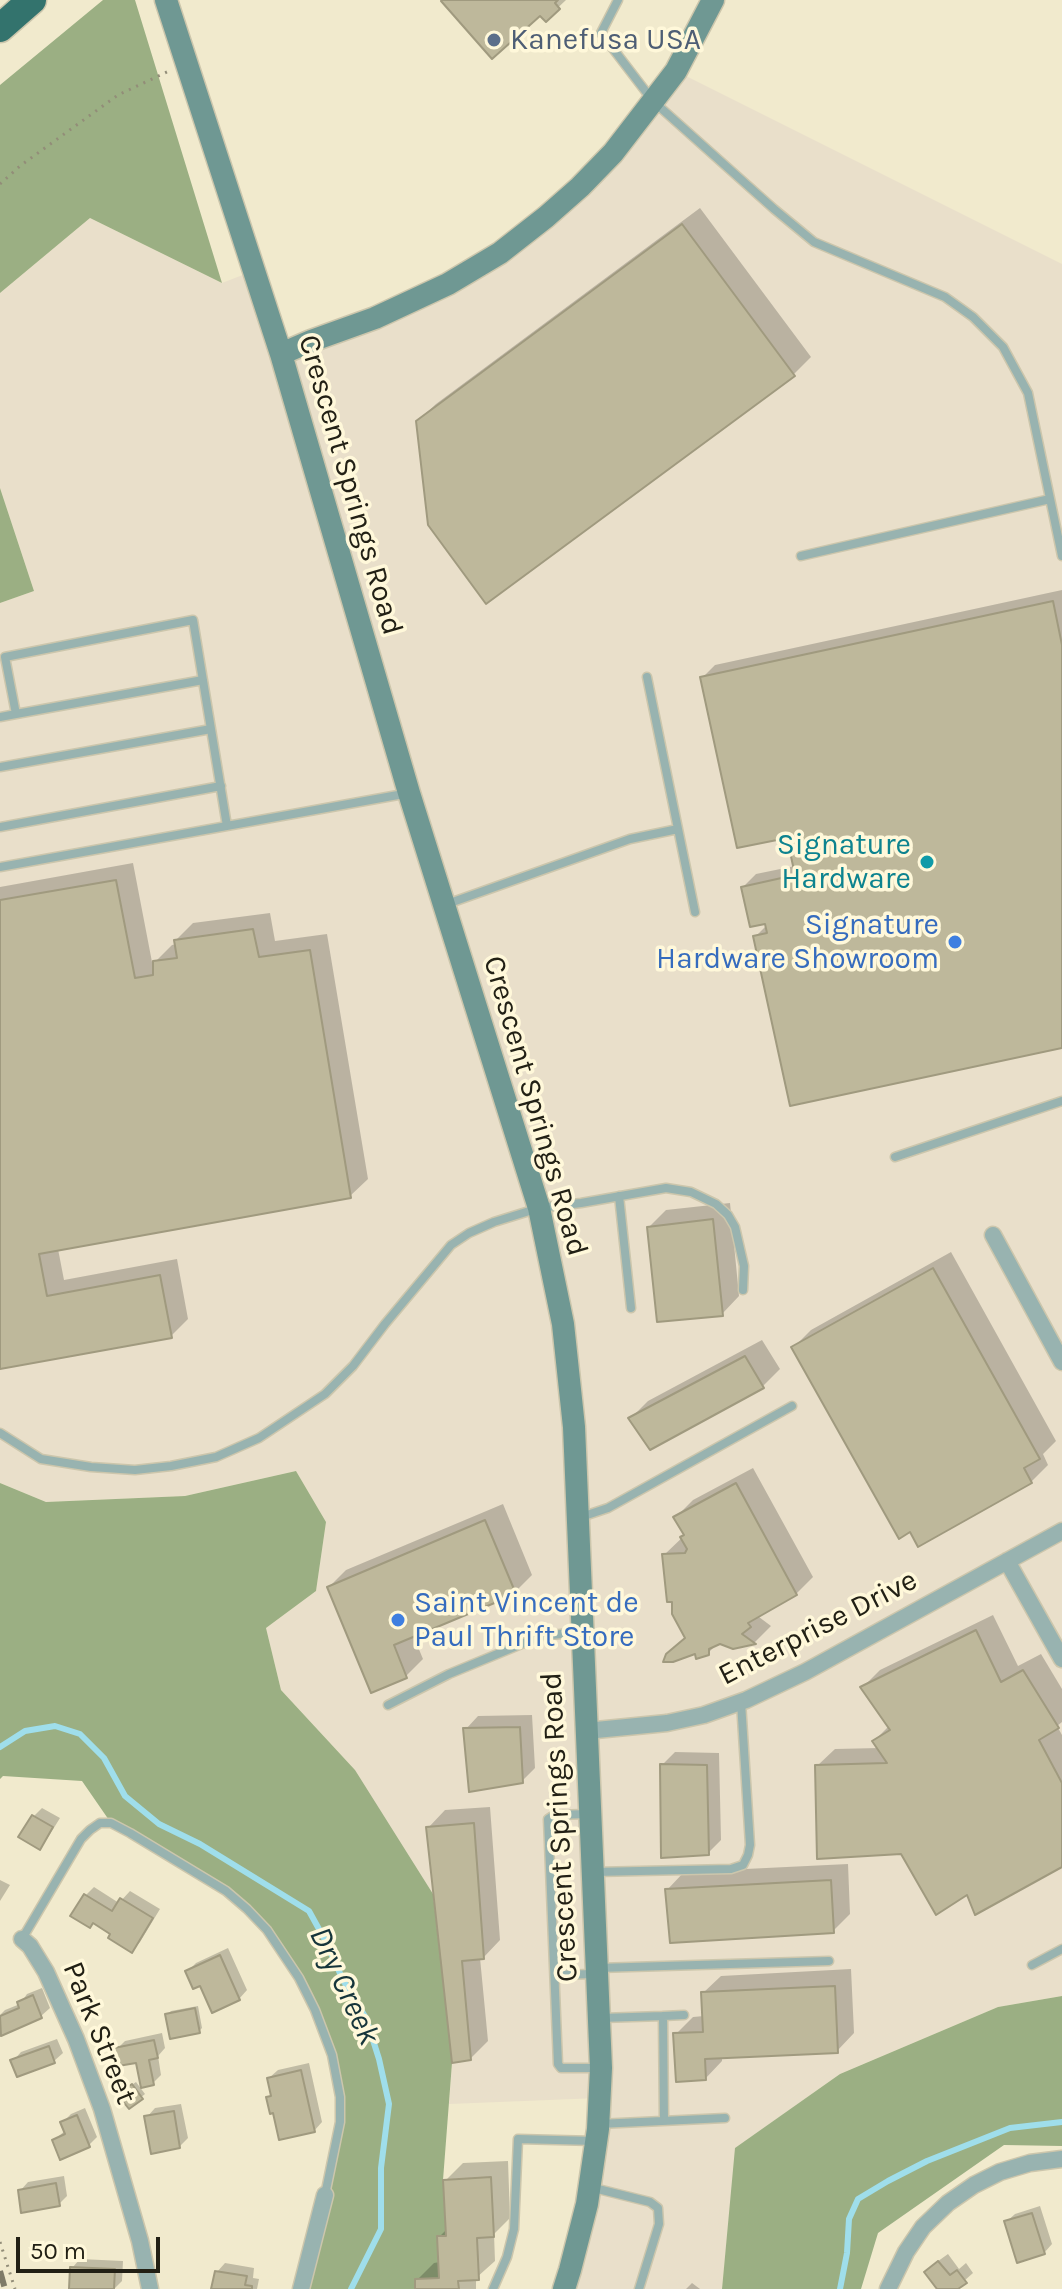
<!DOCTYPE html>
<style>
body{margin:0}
#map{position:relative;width:1062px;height:2289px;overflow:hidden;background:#f1eacd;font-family:Karla,sans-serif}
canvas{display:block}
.scale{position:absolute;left:16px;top:2237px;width:144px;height:36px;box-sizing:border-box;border:4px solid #222015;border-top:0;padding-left:10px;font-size:24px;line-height:28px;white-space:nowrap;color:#222015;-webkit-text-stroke:6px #fff8da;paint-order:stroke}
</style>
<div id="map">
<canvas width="1062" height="2289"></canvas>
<div class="scale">50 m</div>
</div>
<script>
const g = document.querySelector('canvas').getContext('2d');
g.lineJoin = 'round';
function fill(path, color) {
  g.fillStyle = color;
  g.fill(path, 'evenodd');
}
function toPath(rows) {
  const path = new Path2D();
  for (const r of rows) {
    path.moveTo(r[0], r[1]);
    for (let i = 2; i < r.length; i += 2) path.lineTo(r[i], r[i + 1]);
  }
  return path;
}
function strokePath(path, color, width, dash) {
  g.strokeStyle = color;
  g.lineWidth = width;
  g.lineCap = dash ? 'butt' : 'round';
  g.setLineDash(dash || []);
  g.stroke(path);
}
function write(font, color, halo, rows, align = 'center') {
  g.font = font + ' Karla,sans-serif';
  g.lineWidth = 7;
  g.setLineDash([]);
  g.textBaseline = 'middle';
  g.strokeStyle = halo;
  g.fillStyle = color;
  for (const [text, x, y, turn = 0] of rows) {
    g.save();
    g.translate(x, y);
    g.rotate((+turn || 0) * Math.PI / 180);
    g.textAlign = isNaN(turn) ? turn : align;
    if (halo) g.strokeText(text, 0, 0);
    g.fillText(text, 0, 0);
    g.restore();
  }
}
const industrial = toPath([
 [676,71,1062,264,1062,1996,998,2007,840,2074,736,2148,722,2289,564,2289,599,2098,449,2104,452,2063,355,1770,281,1690,266,1628,316,1591,326,1522,296,1471,185,1496,46,1502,0,1483,0,603,34,591,0,488,0,293,90,218,222,283,253,271,281,354,375,318,546,217]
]);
const forest = toPath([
 [103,0,135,0,222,283,90,218,0,293,0,85],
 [0,488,34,591,0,603],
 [296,1471,326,1522,316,1591,266,1628,281,1690,355,1770,433,1894,452,2063,443,2180,446,2236,437,2237,439,2278,415,2289,301,2289,340,2122,332,2055,282,1950,226,1891,111,1823,82,1781,3,1776,0,1779,0,1483,46,1502,185,1496],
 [1062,1996,1062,2146,1004,2145,878,2233,861,2289,722,2289,735,2148,840,2074,998,2007]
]);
const shadow = toPath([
 [445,0,566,0,546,19,540,13],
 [700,208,811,357,794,374,418,421,436,404],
 [1062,590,1062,1046,755,937,767,925,743,887,756,874,795,866,788,835,703,677,715,665],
 [133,863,152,962,155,962,172,945,177,944,176,940,193,923,270,913,275,941,327,934,368,1179,350,1196,58,1249,64,1280,177,1259,188,1319,171,1336,0,1367,0,887],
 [730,1203,739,1296,722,1314,649,1227,666,1210],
 [951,1252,1056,1441,1043,1454,1048,1465,1031,1482,794,1347,811,1330],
 [762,1340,780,1369,763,1386,651,1447,631,1418,648,1401],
 [753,1468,813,1577,796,1594,759,1617,771,1626,755,1642,733,1647,720,1641,708,1653,687,1637,664,1555,686,1534,676,1517,693,1500],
 [503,1504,532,1575,515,1592,413,1635,423,1659,406,1676,329,1587,346,1570],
 [993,1615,1018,1666,1041,1654,1062,1689,1062,1722,1057,1726,1062,1735,1062,1865,968,1892,902,1852,817,1766,835,1749,879,1748,874,1741,890,1725,863,1687,880,1670],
 [532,1715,535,1768,522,1781,466,1729,478,1716],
 [675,1752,719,1753,721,1840,708,1853,662,1765],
 [490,1807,500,1940,483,1958,480,1958,488,2041,470,2059,428,1828,445,1810],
 [42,1808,60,1818,47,1839,39,1847,21,1836,34,1816],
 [848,1864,850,1914,833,1931,667,1890,684,1872],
 [0,1880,10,1885,0,1901],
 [94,1887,119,1903,130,1891,160,1909,140,1942,132,1950,113,1933,86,1895],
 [228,1948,247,1990,239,1999,201,1984,188,1971,196,1963],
 [851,1969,854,2033,837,2051,722,2056,722,2061,705,2079,676,2034,693,2017,704,2016,703,1993,721,1976],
 [42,1988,50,2008,41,2016,2,2033,0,2027,0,2015,5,2010,20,2004,27,1994],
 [198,2006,202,2028,199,2031,167,2015,171,2011],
 [162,2033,165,2048,158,2056,161,2075,153,2083,137,2061,117,2049,125,2041],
 [57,2039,63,2053,54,2061,13,2061,21,2052],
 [309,2063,322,2122,314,2131,275,2111,268,2098,273,2094,269,2078,278,2070],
 [136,2082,145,2094,129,2107,123,2091],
 [181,2104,188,2138,179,2147,147,2117,155,2108],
 [85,2108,97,2137,89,2145,54,2140,66,2130,62,2123,71,2114],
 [508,2161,510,2218,494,2234,495,2261,476,2278,476,2289,417,2289,417,2280,434,2263,440,2262,439,2237,448,2228,446,2180,463,2163],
 [64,2176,67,2196,59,2204,20,2191,28,2182],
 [1040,2206,1052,2244,1044,2253,1006,2222,1015,2214],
 [948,2254,959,2269,966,2263,973,2273,955,2289,939,2289,934,2264],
 [80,2259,123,2261,122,2281,114,2289,72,2268],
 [225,2263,254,2268,253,2278,259,2279,257,2289,214,2289,217,2272],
 [692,2283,700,2289,686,2289]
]);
const stream = toPath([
 [0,1747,25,1731,55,1726,80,1734,104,1758,125,1796,159,1824,200,1844,309,1911,325,1940,343,1980,366,2018,379,2059,389,2104,381,2168,381,2229,351,2289],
 [840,2289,847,2253,849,2219,858,2199,888,2181,927,2161,1010,2128,1062,2122]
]);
const building = toPath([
 [442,0,558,0,555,3,560,9,546,22,540,16,492,59,441,1,442,0],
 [682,224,795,376,486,604,428,525,416,421,682,224],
 [1053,601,1062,645,1062,1048,790,1106,753,936,767,933,765,924,750,927,741,887,795,875,787,838,737,848,700,677,1053,601],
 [116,880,135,978,153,975,153,961,177,958,174,940,253,929,259,957,310,950,351,1198,39,1254,47,1296,160,1275,172,1338,0,1369,0,900,116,880],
 [713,1219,723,1316,657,1322,647,1227,713,1219],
 [933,1268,1040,1459,1024,1468,1032,1483,918,1547,910,1532,899,1539,791,1347,933,1268],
 [745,1356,764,1388,650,1450,628,1418,745,1356],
 [736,1483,797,1595,748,1623,751,1627,742,1634,756,1644,733,1649,720,1644,709,1649,709,1655,696,1659,695,1654,673,1662,663,1662,666,1654,685,1638,672,1614,672,1602,667,1602,662,1554,685,1553,687,1549,680,1537,684,1535,673,1517,736,1483],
 [485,1520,516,1594,394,1645,407,1678,371,1693,327,1587,485,1520],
 [976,1630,1001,1682,1023,1670,1059,1728,1039,1740,1062,1783,1062,1867,975,1915,967,1895,936,1915,901,1854,817,1859,815,1765,887,1763,872,1741,890,1730,860,1687,976,1630],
 [520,1727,523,1783,469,1792,463,1728,520,1727],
 [660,1764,707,1765,709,1855,661,1858,660,1764],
 [32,1815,53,1827,40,1850,18,1837,32,1815],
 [474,1823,484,1959,462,1961,471,2060,452,2063,426,1827,474,1823],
 [831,1880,834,1933,670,1943,665,1889,831,1880],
 [84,1894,112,1911,120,1898,153,1918,132,1953,108,1938,110,1934,93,1923,90,1928,70,1916,84,1894],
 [220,1955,240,2000,212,2013,200,1986,193,1989,185,1971,220,1955],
 [835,1986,838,2053,705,2059,706,2080,676,2082,673,2033,703,2032,701,1992,835,1986],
 [33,1995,42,2018,1,2036,0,2016,19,2008,17,2002,33,1995],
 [195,2008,200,2033,170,2039,165,2014,195,2008],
 [154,2040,158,2058,149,2060,154,2085,141,2088,136,2063,118,2066,114,2048,154,2040],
 [49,2046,55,2063,17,2077,10,2060,49,2046],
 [301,2070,315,2132,279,2140,273,2113,270,2114,266,2097,271,2096,267,2078,301,2070],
 [132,2084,143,2099,129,2109,117,2094,132,2084],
 [174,2111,180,2148,151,2154,144,2116,174,2111],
 [77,2115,90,2147,60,2160,52,2140,65,2134,60,2122,77,2115],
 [491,2177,494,2237,477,2238,479,2280,458,2281,459,2289,415,2289,415,2279,439,2278,437,2236,446,2236,443,2180,491,2177],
 [56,2183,60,2206,21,2213,18,2190,56,2183],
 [1032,2213,1045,2254,1017,2263,1004,2221,1032,2213],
 [938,2261,950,2275,957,2270,967,2283,958,2289,937,2289,924,2272,938,2261],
 [70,2267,115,2269,114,2289,69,2289,70,2267],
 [215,2271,247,2276,245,2285,252,2286,252,2289,211,2289,215,2271]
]);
const path = toPath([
 [0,184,20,166,118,95,169,71],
 [0,2242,15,2289]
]);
const lane = toPath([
 [618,0,601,33,653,101,774,209,814,242,945,297,973,317,1003,347,1028,393,1062,556],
 [801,556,1050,499],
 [647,677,695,912],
 [16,714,203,680],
 [0,717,16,714,5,657,193,620,227,826],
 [0,767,211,729],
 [0,827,221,786],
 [0,867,409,793],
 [447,904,630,839,678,829],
 [895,1157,1062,1101],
 [619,1196,631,1308],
 [0,1433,41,1459,91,1467,135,1470,171,1466,216,1457,259,1438,325,1394,353,1366,385,1324,451,1245,469,1233,494,1222,539,1208,581,1203,666,1188,691,1192,716,1204,728,1215,735,1227,744,1266,743,1290],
 [581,1517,608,1508,792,1406],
 [388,1705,449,1674,541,1636,581,1632],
 [588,1814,554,1815,548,1819,558,2064,561,2068,600,2068],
 [594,1872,731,1869,743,1865,748,1855,750,1845,741,1702],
 [22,1939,81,1839,90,1830,100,1823,111,1823,130,1833,226,1891,247,1909,267,1930,299,1978,315,2010,332,2055,340,2097,340,2122,325,2195],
 [1032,1965,1062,1949],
 [598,1968,829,1961],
 [555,1975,594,1974],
 [663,2016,684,2015],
 [601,2018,663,2016,664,2121],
 [599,2124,725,2118],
 [590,2187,650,2202,658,2208,659,2224,639,2289],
 [493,2289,507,2257,514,2229,518,2139,595,2141]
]);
const street = toPath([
 [993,1235,1062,1362],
 [1007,1561,1062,1659],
 [586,1731,667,1723,704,1715,746,1700,805,1672,1062,1531],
 [22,1939,30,1946,46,1972,76,2039,102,2109,140,2241,150,2289],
 [301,2289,325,2195],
 [888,2289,906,2252,923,2227,948,2203,974,2185,1000,2172,1030,2163,1062,2159]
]);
const secondary = toPath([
 [166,0,281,354,409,793,539,1208,563,1324,574,1427,601,2068,598,2129,587,2204,570,2270,564,2289],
 [281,354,311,341,375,318,448,284,500,253,546,217,580,187,613,153,653,101,676,71,713,0]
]);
const highway = toPath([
 [0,28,32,0]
]);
const rail = toPath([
 [0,2271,5,2289]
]);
const markers = [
 [494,40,8,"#5c6f8a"],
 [927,862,8,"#0f9aa8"],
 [955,942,8,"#3f7fe0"],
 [398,1620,8,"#3f7fe0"]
];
const serviceNames = [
 ["Kanefusa USA",510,40]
];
const streetNames = [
 ["Crescent Springs Road",350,485,74],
 ["Crescent Springs Road",535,1106,74],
 ["Enterprise Drive",818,1628,-27],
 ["Crescent Springs Road",560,1827,-93],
 ["Park Street",99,2033,68]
];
const cultureNames = [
 ["Signature",911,845],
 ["Hardware",911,879]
];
const shopNames = [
 ["Signature",939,925],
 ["Hardware Showroom",939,959],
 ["Saint Vincent de",414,1603,"left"],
 ["Paul Thrift Store",414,1637,"left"]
];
const waterNames = [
 ["Dry Creek",344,1986,65]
];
fill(industrial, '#e9dfca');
fill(forest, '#9baf83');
fill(shadow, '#0003');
strokePath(stream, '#9fdeeb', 6);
fill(building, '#beb89b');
strokePath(building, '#a09a7f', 2);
strokePath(lane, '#ccc6ac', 11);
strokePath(street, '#ccc6ac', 19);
strokePath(secondary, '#ccc6ac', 25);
strokePath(highway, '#ccc6ac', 31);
strokePath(path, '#928d78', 3, [2, 6]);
strokePath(lane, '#98b3b0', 8);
strokePath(street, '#98b3b0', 16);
strokePath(secondary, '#6f9893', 22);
strokePath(highway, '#33736d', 28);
strokePath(rail, '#7f7b68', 6, [16, 8]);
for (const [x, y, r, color] of markers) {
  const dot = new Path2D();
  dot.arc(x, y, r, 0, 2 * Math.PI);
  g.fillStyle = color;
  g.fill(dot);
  strokePath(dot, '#fff8da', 3);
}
write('30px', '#4e5e75', '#fff8da', serviceNames, 'left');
write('30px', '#222015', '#fff8da', streetNames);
write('30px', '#0d838f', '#fff8da', cultureNames, 'right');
write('30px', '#366cbe', '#fff8da', shopNames, 'right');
write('italic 32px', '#16353b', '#fff8da', waterNames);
</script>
